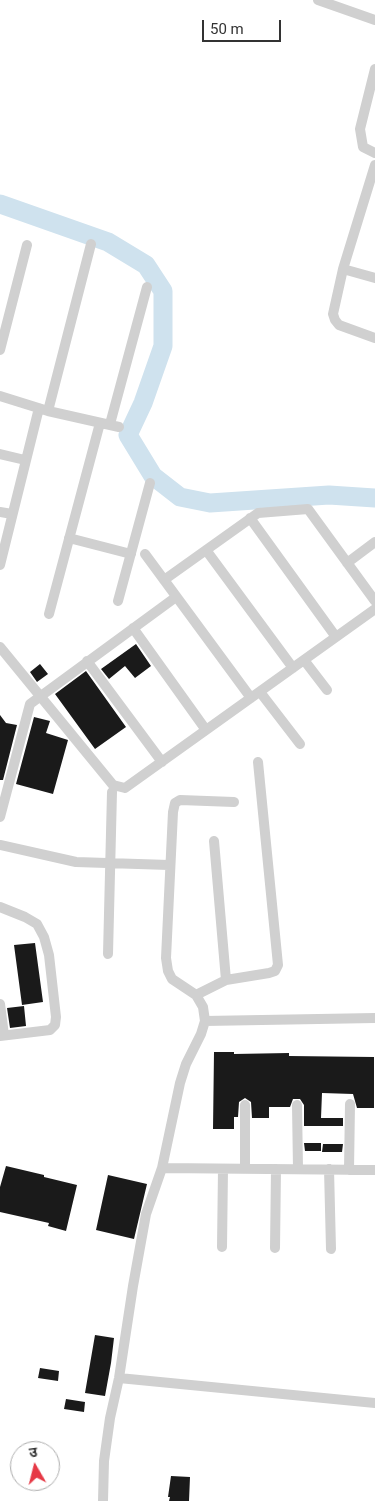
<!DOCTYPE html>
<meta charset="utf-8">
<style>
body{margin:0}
#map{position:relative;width:375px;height:1501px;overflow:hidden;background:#fff;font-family:Roboto,"Noto Sans Devanagari",sans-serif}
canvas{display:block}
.north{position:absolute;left:10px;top:1441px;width:50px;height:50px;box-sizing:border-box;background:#fff;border:1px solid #adadad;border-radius:50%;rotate:352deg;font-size:14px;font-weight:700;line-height:20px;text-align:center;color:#333}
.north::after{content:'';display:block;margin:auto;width:18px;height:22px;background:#e63946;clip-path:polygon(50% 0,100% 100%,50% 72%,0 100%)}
.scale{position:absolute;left:202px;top:20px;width:79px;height:22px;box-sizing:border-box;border:2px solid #333;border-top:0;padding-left:6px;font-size:15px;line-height:18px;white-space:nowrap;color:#333;-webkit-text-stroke:4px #fff;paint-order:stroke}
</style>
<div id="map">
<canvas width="375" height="1501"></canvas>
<div class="north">उ</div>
<div class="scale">50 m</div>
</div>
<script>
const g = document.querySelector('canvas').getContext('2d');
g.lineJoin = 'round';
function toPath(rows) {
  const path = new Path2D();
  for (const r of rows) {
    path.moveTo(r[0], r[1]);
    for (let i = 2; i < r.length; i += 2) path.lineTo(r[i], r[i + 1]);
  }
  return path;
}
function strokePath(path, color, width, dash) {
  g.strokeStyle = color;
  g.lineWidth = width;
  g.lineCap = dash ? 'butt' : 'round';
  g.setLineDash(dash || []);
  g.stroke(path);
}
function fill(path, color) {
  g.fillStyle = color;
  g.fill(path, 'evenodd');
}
const river = toPath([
 [0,204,108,242,146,265,163,291,163,346,143,403,128,435,153,476,180,497,210,503,329,495,375,498]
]);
const building = toPath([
 [136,644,151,666,135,678,125,666,109,679,101,669],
 [40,664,48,674,37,682,30,672],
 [86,671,126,727,95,749,55,694],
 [0,715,6,723,17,725,3,780,0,780],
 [34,717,50,721,46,733,68,740,53,794,16,784],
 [35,943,43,1002,22,1005,14,945],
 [24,1006,26,1026,10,1028,7,1008],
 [214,1052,234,1052,234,1054,289,1053,289,1056,374,1057,374,1108,357,1108,353,1094,322,1093,321,1118,343,1118,343,1126,304,1126,304,1105,300,1099,293,1099,290,1107,269,1107,269,1118,252,1118,251,1102,245,1098,239,1102,238,1117,234,1117,234,1129,213,1129],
 [304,1143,321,1143,321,1151,305,1151],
 [323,1144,343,1144,342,1152,322,1152],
 [6,1166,44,1175,44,1177,77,1185,66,1231,48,1226,49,1223,0,1212,0,1187],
 [108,1175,147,1184,134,1239,96,1230],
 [95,1335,114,1338,111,1363,105,1396,85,1393],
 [40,1368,59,1371,58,1381,38,1378],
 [66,1399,85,1402,84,1412,64,1409],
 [171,1476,190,1477,189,1501,169,1501,170,1497,168,1497]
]);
const minor = toPath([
 [318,0,375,20],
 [375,69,360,129,363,147,375,153],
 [375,165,343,269,333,314,335,320,339,325,375,338],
 [343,269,375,278],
 [0,350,27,245],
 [0,396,48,411,119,427],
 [48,411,91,244],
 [110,424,147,287],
 [0,454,25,460],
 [0,512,12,514],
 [250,518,336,637],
 [69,538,131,554],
 [206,550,293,668],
 [145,554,251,698],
 [347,563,375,542],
 [0,565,39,408],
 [164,580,258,513,308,509,375,601],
 [118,601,150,483],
 [49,614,100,423],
 [133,628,206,730],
 [0,647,113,785,125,788,375,609],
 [304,660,327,690],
 [87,661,162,762],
 [260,692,300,744],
 [0,817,30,704,176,597],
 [214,841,226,980],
 [0,845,76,862,169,865],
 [0,907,25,917,37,924,44,937,49,955,56,1017,55,1025,50,1030,0,1036],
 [108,954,112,792],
 [196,995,226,980,269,973,275,971,278,965,258,762],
 [0,1004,4,1035],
 [205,1021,375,1018],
 [297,1105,298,1169],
 [162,1168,375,1170],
 [245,1169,245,1105],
 [329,1169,331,1249],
 [349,1170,350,1104],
 [222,1247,223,1169],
 [275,1248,276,1169],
 [119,1378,375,1403],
 [103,1501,104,1461,110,1418,119,1378,133,1286,146,1214,162,1168,180,1083,186,1064,201,1034,205,1021,203,1007,196,995,172,979,168,971,166,958,173,812,175,803,180,800,234,802]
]);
strokePath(river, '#cfe2ee', 19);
fill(building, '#1a1a1a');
strokePath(minor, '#d0d0d0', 10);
</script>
